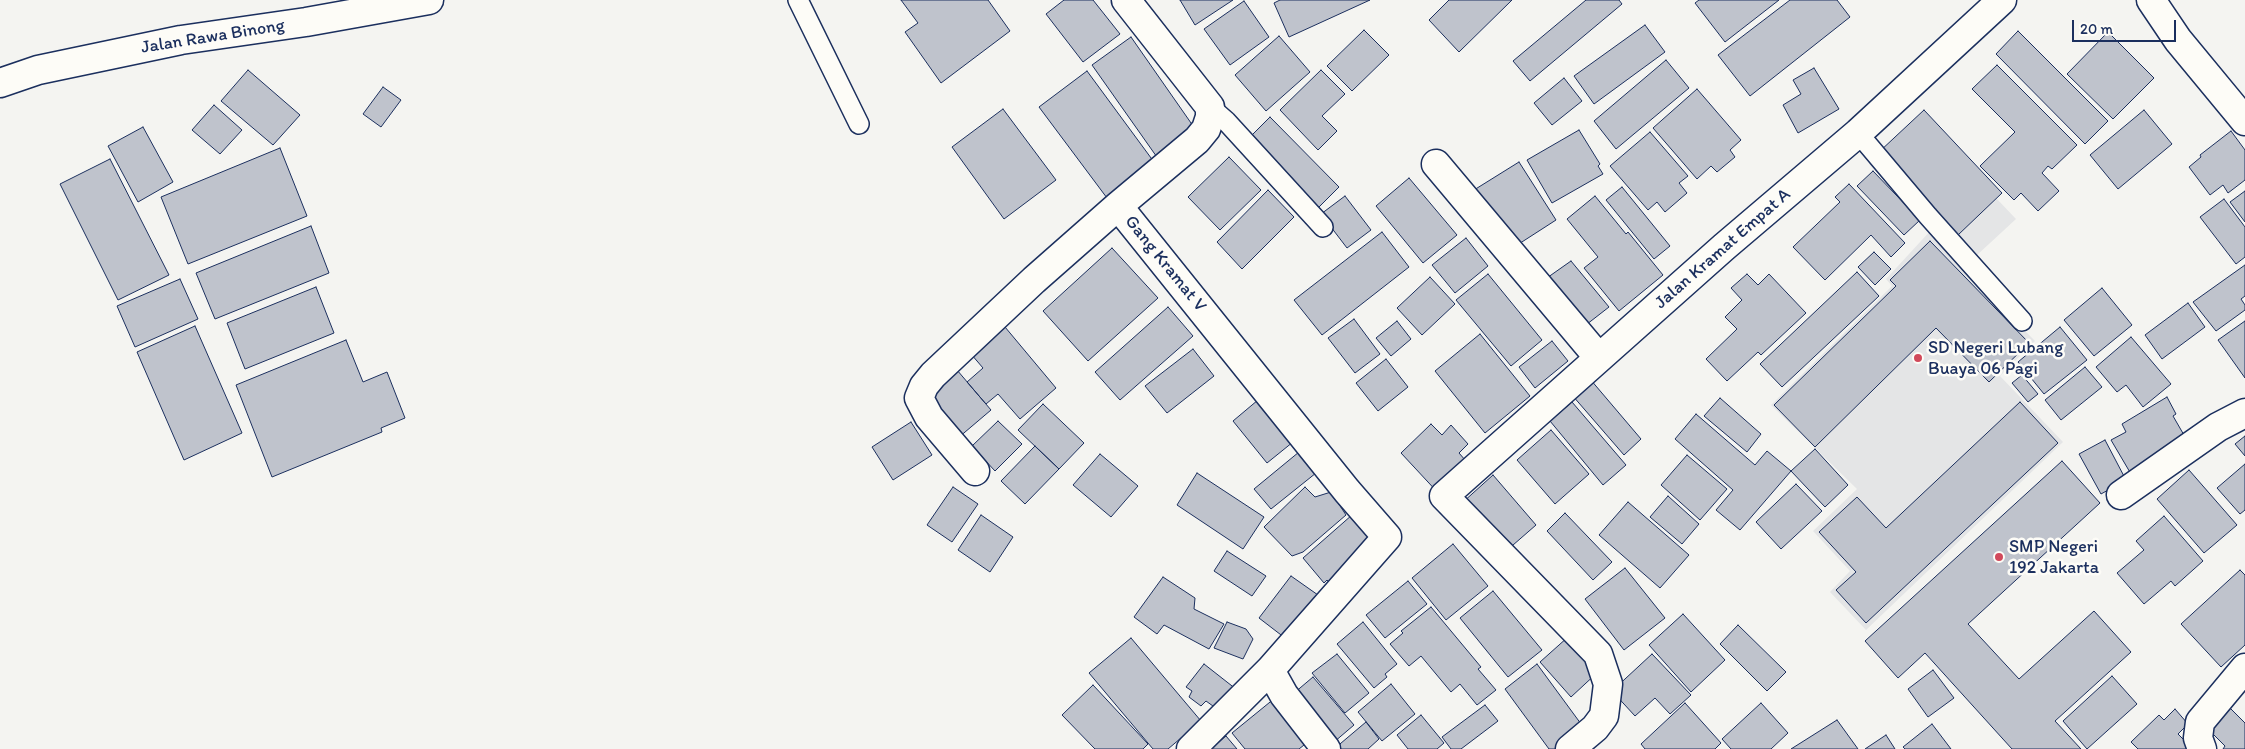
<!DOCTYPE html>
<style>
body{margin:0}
#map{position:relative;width:2245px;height:749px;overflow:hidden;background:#f4f4f1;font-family:Itim,sans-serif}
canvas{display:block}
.scale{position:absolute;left:2072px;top:20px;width:104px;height:22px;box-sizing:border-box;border:2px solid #1b2f5e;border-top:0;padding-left:6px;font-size:15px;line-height:18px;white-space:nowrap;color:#1b2f5e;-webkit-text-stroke:4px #fdfcf7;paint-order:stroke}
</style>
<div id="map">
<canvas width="2245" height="749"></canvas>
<div class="scale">20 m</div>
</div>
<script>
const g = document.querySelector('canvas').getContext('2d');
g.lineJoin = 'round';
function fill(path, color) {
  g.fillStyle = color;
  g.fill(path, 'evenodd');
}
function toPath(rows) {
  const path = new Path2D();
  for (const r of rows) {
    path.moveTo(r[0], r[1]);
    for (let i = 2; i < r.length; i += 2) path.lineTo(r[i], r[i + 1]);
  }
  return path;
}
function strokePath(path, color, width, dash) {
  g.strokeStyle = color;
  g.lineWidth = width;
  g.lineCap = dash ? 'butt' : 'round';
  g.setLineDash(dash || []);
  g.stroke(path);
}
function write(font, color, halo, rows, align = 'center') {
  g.font = font + ' Itim,sans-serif';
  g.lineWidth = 5;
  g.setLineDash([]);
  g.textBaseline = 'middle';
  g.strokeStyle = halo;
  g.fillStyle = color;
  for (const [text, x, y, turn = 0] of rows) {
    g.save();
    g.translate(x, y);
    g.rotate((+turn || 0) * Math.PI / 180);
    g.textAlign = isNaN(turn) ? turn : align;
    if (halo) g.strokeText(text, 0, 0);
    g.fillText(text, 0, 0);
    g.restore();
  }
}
const built = toPath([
 [1920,118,2016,219,1963,268,2035,341,2000,376,2063,442,1866,630,1830,592,1850,571,1813,531,1857,489,1771,405,1892,286,1886,279,1932,229,1869,164]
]);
const building = toPath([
 [901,0,988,0,1010,31,941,83,905,32,918,23,901,0],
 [1064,0,1093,0,1120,34,1083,62,1046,14,1064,0],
 [1180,0,1233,0,1195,25,1180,0],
 [1280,0,1370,0,1289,37,1274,3,1280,0],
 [1449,0,1512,0,1459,52,1429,20,1449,0],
 [1586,0,1619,0,1622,4,1530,81,1513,61,1586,0],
 [1699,0,1779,0,1725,42,1695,3,1699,0],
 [1790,0,1837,0,1850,17,1750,96,1718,55,1790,0],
 [1244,1,1269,37,1230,65,1204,29,1244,1],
 [1645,25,1665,52,1594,104,1574,76,1645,25],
 [1364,30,1389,55,1352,91,1327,66,1364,30],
 [2018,31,2108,121,2085,144,1996,54,2018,31],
 [2108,32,2154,78,2113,119,2067,74,2108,32],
 [1279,36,1310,72,1266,111,1235,75,1279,36],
 [1131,37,1198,133,1159,160,1092,65,1131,37],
 [1666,60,1689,88,1616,149,1594,121,1666,60],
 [1997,65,2077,145,2052,169,2048,166,2042,173,2059,191,2038,211,2021,193,2014,200,1980,166,2015,132,1972,89,1997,65],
 [1814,68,1839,109,1798,133,1783,105,1801,94,1793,80,1814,68],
 [248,70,300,115,273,145,221,101,248,70],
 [1321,70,1345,94,1322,116,1337,131,1318,150,1280,110,1321,70],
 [1087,71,1154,162,1107,198,1039,107,1087,71],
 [1564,78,1582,101,1552,125,1534,103,1564,78],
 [383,87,401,100,381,127,363,114,383,87],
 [1697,89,1741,140,1730,150,1735,157,1717,172,1711,166,1697,179,1653,128,1697,89],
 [214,105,242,130,220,154,192,130,214,105],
 [1003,109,1056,180,1004,219,952,147,1003,109],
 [1924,110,2002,193,1958,235,1879,152,1924,110],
 [2144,110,2172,144,2118,189,2090,155,2144,110],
 [1270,117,1339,187,1316,210,1247,140,1270,117],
 [143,127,173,182,138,202,108,146,143,127],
 [1579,130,1600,164,1598,166,1603,174,1552,203,1527,160,1579,130],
 [2231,131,2245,150,2245,180,2228,193,2223,185,2210,195,2189,167,2201,157,2200,155,2231,131],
 [1650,132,1688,176,1679,183,1687,193,1665,212,1657,202,1648,210,1610,166,1650,132],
 [280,148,307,216,188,264,161,197,280,148],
 [1229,157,1261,190,1220,230,1188,197,1229,157],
 [110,159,169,275,118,300,60,184,110,159],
 [1519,162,1556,220,1511,249,1474,190,1519,162],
 [1873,171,1920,220,1904,235,1857,186,1873,171],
 [1409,178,1457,235,1423,263,1376,206,1409,178],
 [1849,184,1905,243,1891,257,1871,235,1825,280,1793,247,1840,202,1835,197,1849,184],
 [1622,187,1670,246,1654,259,1606,200,1622,187],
 [1268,190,1294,217,1242,269,1217,242,1268,190],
 [2245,191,2245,222,2230,202,2245,191],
 [1345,196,1371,230,1347,248,1321,214,1345,196],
 [1595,196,1626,234,1628,232,1663,275,1619,311,1584,268,1598,257,1567,219,1595,196],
 [2224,199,2245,227,2245,257,2236,264,2200,217,2224,199],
 [311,226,329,273,215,319,196,273,311,226],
 [1382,232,1409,267,1322,335,1294,300,1382,232],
 [1466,238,1488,266,1455,293,1432,265,1466,238],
 [1930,241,2029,343,1989,382,1936,328,1815,447,1774,405,1896,286,1890,280,1930,241],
 [1112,248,1158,298,1088,361,1043,311,1112,248],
 [1874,252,1891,269,1875,285,1858,267,1874,252],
 [1571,261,1609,307,1582,328,1544,280,1571,261],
 [2245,265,2245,296,2241,299,2245,305,2245,310,2216,331,2193,302,2245,265],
 [1857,272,1879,296,1782,387,1760,364,1857,272],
 [1488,274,1542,340,1511,366,1456,300,1488,274],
 [1747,274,1758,285,1769,274,1806,313,1761,355,1758,352,1727,381,1706,359,1737,329,1725,317,1742,300,1731,288,1747,274],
 [1430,277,1455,304,1422,335,1397,308,1430,277],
 [180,279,198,319,135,347,117,306,180,279],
 [316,287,334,333,245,369,227,323,316,287],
 [2102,288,2132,325,2094,356,2064,320,2102,288],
 [2188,303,2205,327,2162,359,2145,335,2188,303],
 [1168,307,1193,336,1120,400,1095,372,1168,307],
 [1354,319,1380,354,1355,373,1328,338,1354,319],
 [1397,321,1411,339,1391,356,1376,338,1397,321],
 [2245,321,2245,378,2218,340,2245,321],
 [195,326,242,433,184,460,137,352,195,326],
 [1005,327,1056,388,1020,419,998,394,986,404,967,382,983,368,971,354,1005,327],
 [2060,327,2087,360,2044,394,2018,362,2060,327],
 [1480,334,1530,396,1485,433,1435,371,1480,334],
 [2131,337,2171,384,2143,407,2126,385,2117,392,2096,367,2131,337],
 [346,340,363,382,387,372,405,418,381,428,382,432,272,477,236,385,346,340],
 [1552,341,1568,361,1535,388,1519,367,1552,341],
 [1193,349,1214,376,1167,413,1145,386,1193,349],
 [1386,359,1408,387,1378,411,1356,383,1386,359],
 [2085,367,2102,387,2061,420,2045,400,2085,367],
 [957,370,991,410,958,438,924,398,957,370],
 [2022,375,2038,394,2028,402,2012,383,2022,375],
 [1590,379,1641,439,1624,455,1572,395,1590,379],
 [2167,397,2176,414,2173,416,2188,442,2131,474,2111,440,2126,432,2122,424,2167,397],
 [1720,398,1761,434,1747,452,1704,416,1720,398],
 [1258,400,1293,442,1267,463,1233,421,1258,400],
 [1572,402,1626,465,1603,485,1550,421,1572,402],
 [2020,402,2058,443,1866,623,1836,590,1856,572,1819,532,1857,497,1886,528,2020,402],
 [1043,404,1084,443,1059,469,1018,430,1043,404],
 [1696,414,1755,465,1767,451,1791,471,1740,530,1716,510,1733,490,1675,439,1696,414],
 [998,421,1022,444,995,471,972,446,998,421],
 [911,422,932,455,893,480,872,447,911,422],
 [1431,424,1442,435,1451,425,1468,444,1459,453,1472,468,1441,496,1401,453,1431,424],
 [1551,430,1589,474,1555,504,1517,460,1551,430],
 [2245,436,2245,456,2235,444,2245,436],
 [2105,440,2126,480,2101,494,2079,454,2105,440],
 [1035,446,1059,469,1025,504,1001,481,1035,446],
 [1815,449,1848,485,1825,507,1791,471,1815,449],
 [1299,452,1316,473,1271,509,1254,489,1299,452],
 [1100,454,1138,486,1111,517,1073,485,1100,454],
 [1687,455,1727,489,1700,520,1661,485,1687,455],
 [2062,461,2100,503,1968,624,2019,679,2094,611,2131,652,2055,721,2081,749,2012,749,1925,653,1898,678,1865,641,2062,461],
 [2245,464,2245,510,2240,514,2217,488,2245,464],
 [2189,470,2237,525,2204,553,2157,499,2189,470],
 [1197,473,1264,517,1243,549,1177,505,1197,473],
 [1493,475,1536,525,1505,552,1462,503,1493,475],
 [1796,484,1822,511,1781,549,1756,522,1796,484],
 [953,487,978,504,952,542,927,525,953,487],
 [1305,487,1315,497,1331,492,1346,515,1303,552,1292,556,1264,527,1305,487],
 [1668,496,1699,524,1682,544,1650,517,1668,496],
 [1628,502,1689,555,1660,588,1599,535,1628,502],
 [1565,513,1612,562,1593,580,1547,531,1565,513],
 [981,515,1013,537,990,572,958,550,981,515],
 [1352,515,1374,541,1333,587,1327,580,1324,583,1303,558,1352,515],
 [2164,516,2203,561,2175,586,2171,581,2144,604,2117,573,2144,550,2136,541,2164,516],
 [1453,544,1488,586,1446,620,1412,578,1453,544],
 [1227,551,1266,576,1252,596,1214,571,1227,551],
 [1625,568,1665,618,1624,650,1585,599,1625,568],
 [2240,570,2245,575,2245,645,2221,667,2181,624,2240,570],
 [1291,576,1318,595,1285,638,1259,618,1291,576],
 [1163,577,1195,598,1194,609,1224,624,1209,649,1164,625,1157,634,1134,617,1163,577],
 [1408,581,1427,604,1385,638,1366,615,1408,581],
 [1493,591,1542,650,1508,677,1460,618,1493,591],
 [1431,607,1481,667,1478,669,1496,690,1477,705,1460,684,1451,692,1421,656,1409,666,1390,644,1403,633,1401,631,1431,607],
 [1683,614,1725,660,1691,692,1649,645,1683,614],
 [1227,622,1246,629,1253,639,1243,659,1214,648,1227,622],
 [1363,622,1397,664,1385,674,1387,677,1374,688,1337,644,1363,622],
 [1738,625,1786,672,1767,691,1720,644,1738,625],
 [1568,637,1599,671,1571,697,1540,662,1568,637],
 [1131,638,1201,721,1168,749,1153,749,1089,673,1131,638],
 [1337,654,1369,693,1345,713,1312,673,1337,654],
 [1652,654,1691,695,1670,714,1655,698,1635,716,1612,691,1652,654],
 [1204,664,1241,693,1224,714,1206,701,1201,706,1189,697,1192,691,1186,687,1204,664],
 [1537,664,1584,728,1555,749,1549,749,1505,689,1537,664],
 [1933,670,1954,698,1928,717,1908,689,1933,670],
 [2112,676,2137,704,2087,749,2063,721,2112,676],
 [1313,677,1354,725,1327,748,1287,699,1313,677],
 [1391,684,1415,714,1382,741,1358,712,1391,684],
 [1093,685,1148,744,1143,749,1095,749,1062,715,1093,685],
 [1275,698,1309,741,1299,749,1245,749,1232,733,1275,698],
 [1685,703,1721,743,1715,749,1645,749,1641,744,1685,703],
 [1761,703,1788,733,1771,749,1731,749,1722,739,1761,703],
 [1485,705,1498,721,1461,749,1451,749,1442,737,1485,705],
 [2230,708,2245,723,2245,749,2223,749,2225,746,2208,729,2230,708],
 [2175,709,2188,724,2178,734,2193,749,2138,749,2131,742,2159,715,2164,720,2175,709],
 [1421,715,1444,743,1437,749,1408,749,1397,735,1421,715],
 [1837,720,1858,749,1791,749,1837,720],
 [1366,722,1379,739,1368,749,1334,749,1366,722],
 [1932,724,1951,749,1905,749,1903,747,1932,724],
 [1886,735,1895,749,1865,749,1886,735],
 [1226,736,1237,749,1211,749,1226,736]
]);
const service = toPath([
 [798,0,859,124],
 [1210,107,1226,121,1323,227],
 [1858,133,1928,216,2022,321]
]);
const minor = toPath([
 [1126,0,1210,107,1210,117,1206,129,1197,140,1118,206,1347,491,1387,537,1270,670,1284,695,1326,749],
 [2151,0,2178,40,2245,121],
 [1436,164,1599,358],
 [975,471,929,417,919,398,924,386,933,375,1034,280,1118,206],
 [2121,495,2218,427,2245,413],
 [1191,749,1270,670],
 [1570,749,1595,728,1604,716,1608,684,1598,654,1444,496,1724,247,1858,133,2002,0],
 [2202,749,2198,738,2200,722,2245,668]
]);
const secondary = toPath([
 [0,83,38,70,181,40,306,22,429,0]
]);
const markers = [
 [1918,358,5,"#d1495b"],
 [1999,557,5,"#d1495b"]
];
const streetNames = [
 ["Jalan Rawa Binong",213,37,-9],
 ["Jalan Kramat Empat A",1723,249,-41],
 ["Gang Kramat V",1165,264,51]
];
const poiNames = [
 ["SD Negeri Lubang",1928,348],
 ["Buaya 06 Pagi",1928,369],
 ["SMP Negeri",2009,547],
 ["192 Jakarta",2009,568]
];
fill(built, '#e4e5e6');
fill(building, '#bfc3cc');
strokePath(building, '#1b2f5e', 1);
strokePath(service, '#1b2f5e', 22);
strokePath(minor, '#1b2f5e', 31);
strokePath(secondary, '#1b2f5e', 31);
strokePath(service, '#fdfcf7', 19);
strokePath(minor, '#fdfcf7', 28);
strokePath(secondary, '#fdfcf7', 28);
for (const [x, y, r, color] of markers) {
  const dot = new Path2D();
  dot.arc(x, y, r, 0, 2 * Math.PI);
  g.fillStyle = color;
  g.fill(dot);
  strokePath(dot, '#fdfcf7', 2);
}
write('18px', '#1b2f5e', '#fdfcf7', streetNames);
write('18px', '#1b2f5e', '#fdfcf7', poiNames, 'left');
</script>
